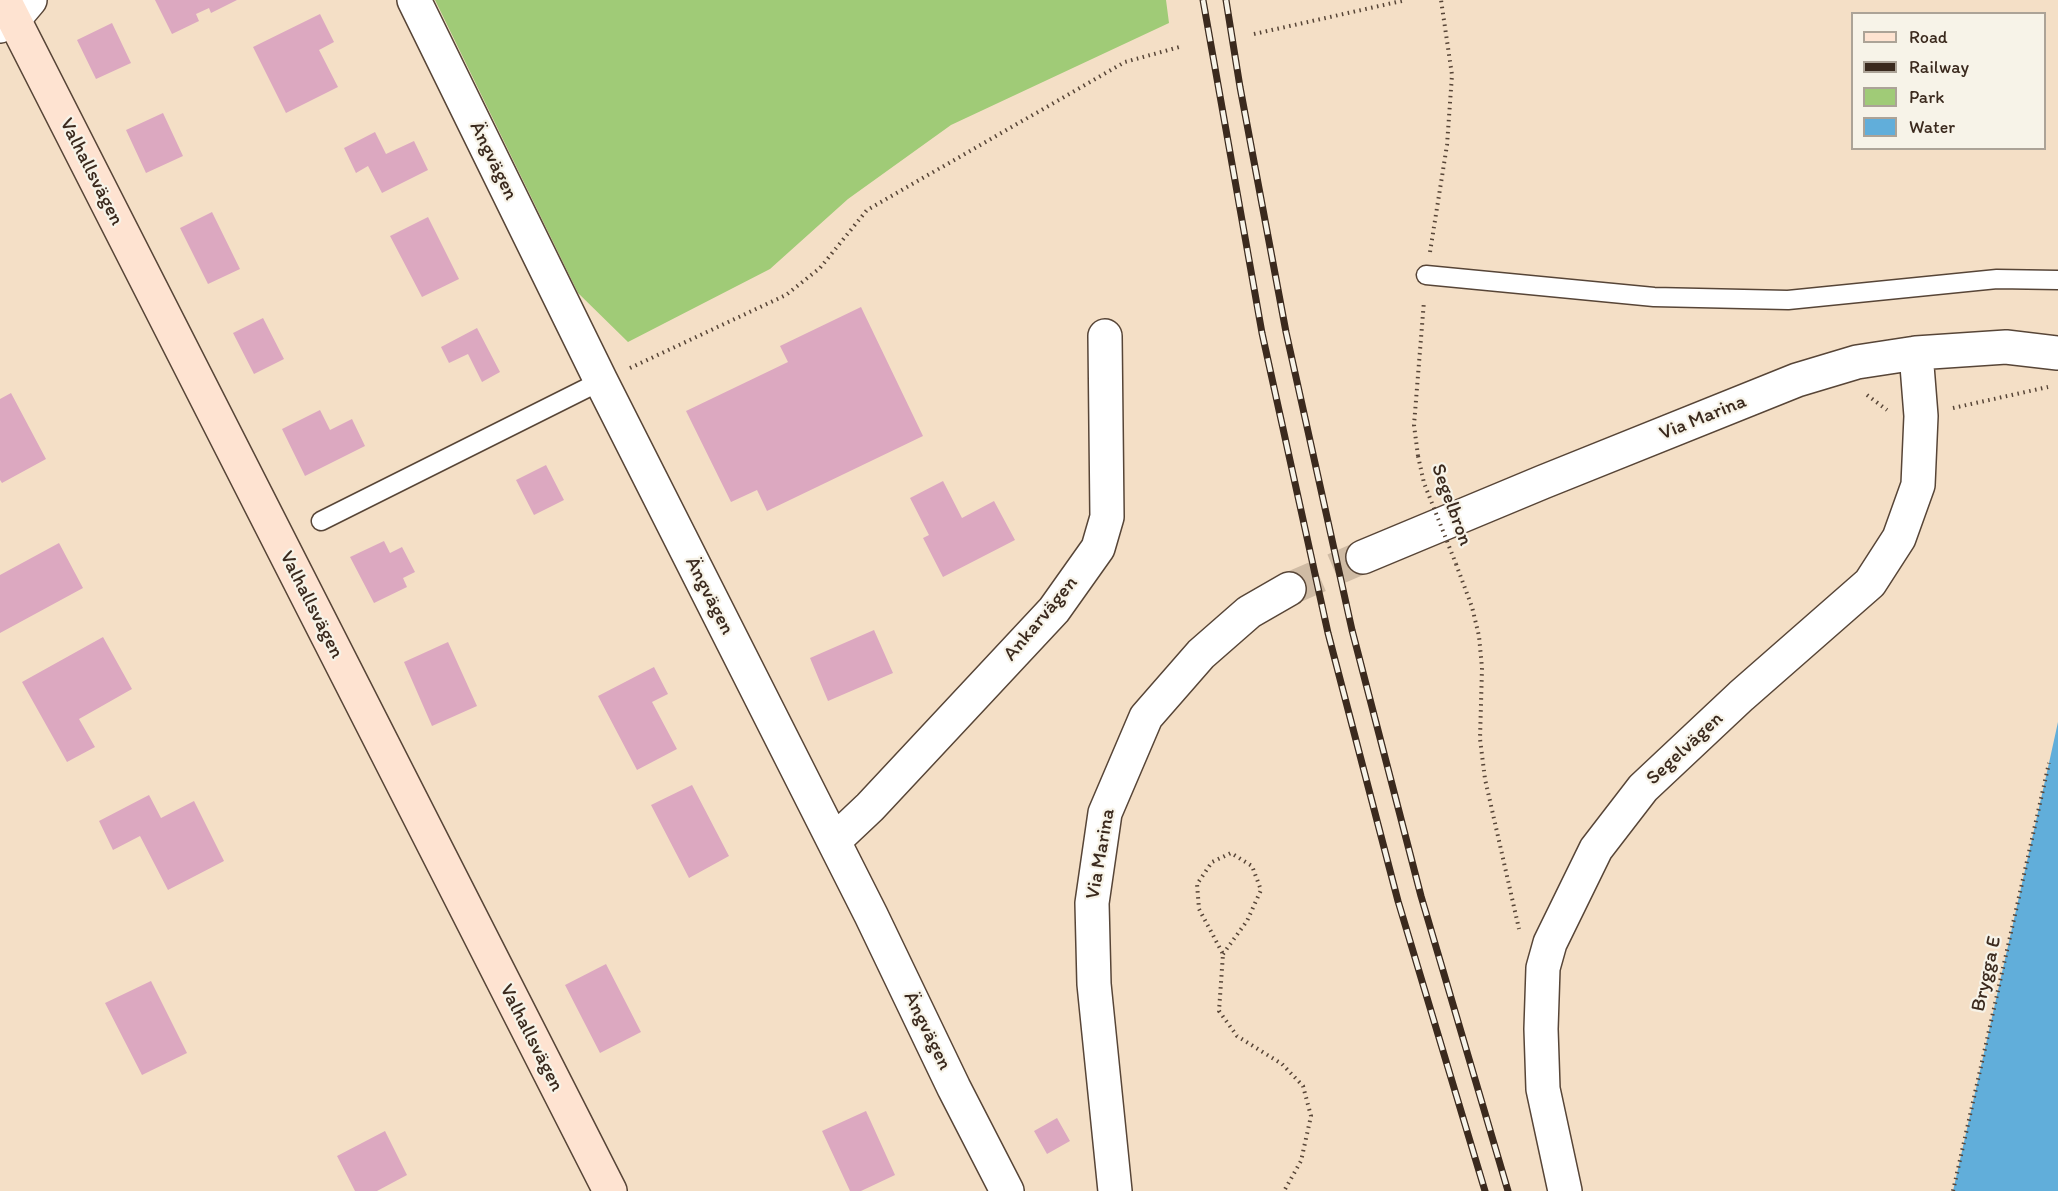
<!DOCTYPE html>
<meta charset="utf-8">
<style>
body{margin:0}
#map{position:relative;width:2058px;height:1191px;overflow:hidden;background:#f4dfc6;font-family:Itim,sans-serif}
canvas{display:block}
.legend{position:absolute;left:1851px;top:12px;width:195px;height:138px;box-sizing:border-box;background:#f7f3e8;border:2px solid #aca397;margin:0;padding:8px 10px;list-style:none;font-size:18px;color:#3b2a1e}
.legend li{display:flex;align-items:center;gap:12px;height:30px}
.legend b{width:30px;border:2px solid #aca397}
</style>
<div id="map">
<canvas width="2058" height="1191"></canvas>
<ul class="legend">
<li><b style="height:8px;background:#fee3d1"></b>Road</li>
<li><b style="height:8px;background:#3b2a1e"></b>Railway</li>
<li><b style="height:16px;background:#a0cb77"></b>Park</li>
<li><b style="height:16px;background:#61aeda"></b>Water</li>
</ul>
</div>
<script>
const g = document.querySelector('canvas').getContext('2d');
g.lineJoin = 'round';
function fill(path, color) {
  g.fillStyle = color;
  g.fill(path, 'evenodd');
}
function toPath(rows) {
  const path = new Path2D();
  for (const r of rows) {
    path.moveTo(r[0], r[1]);
    for (let i = 2; i < r.length; i += 2) path.lineTo(r[i], r[i + 1]);
  }
  return path;
}
function strokePath(path, color, width, dash) {
  g.strokeStyle = color;
  g.lineWidth = width;
  g.lineCap = dash ? 'butt' : 'round';
  g.setLineDash(dash || []);
  g.stroke(path);
}
function write(font, color, halo, rows, align = 'center') {
  g.font = font + ' Itim,sans-serif';
  g.lineWidth = 4.5;
  g.setLineDash([]);
  g.textBaseline = 'middle';
  g.strokeStyle = halo;
  g.fillStyle = color;
  for (const [text, x, y, turn = 0] of rows) {
    g.save();
    g.translate(x, y);
    g.rotate((+turn || 0) * Math.PI / 180);
    g.textAlign = isNaN(turn) ? turn : align;
    if (halo) g.strokeText(text, 0, 0);
    g.fillText(text, 0, 0);
    g.restore();
  }
}
const green = toPath([
 [435,0,1166,0,1169,23,951,125,848,199,770,269,628,342,578,293]
]);
const water = toPath([
 [2058,722,2058,1191,1953,1191,2049,763]
]);
const building = toPath([
 [155,0,237,0,211,13,209,8,196,14,199,21,172,34],
 [320,14,334,42,319,50,338,87,286,113,253,47],
 [112,23,131,63,96,79,77,40],
 [163,113,183,156,146,173,126,130],
 [375,132,386,154,414,141,428,170,382,193,368,166,356,173,344,148],
 [212,212,240,269,208,284,180,228],
 [428,217,459,279,422,297,390,236],
 [861,307,923,436,767,511,757,490,731,502,686,411,788,362,780,346],
 [263,318,284,359,254,374,233,333],
 [477,328,500,372,482,382,468,354,449,363,441,347],
 [11,393,46,459,2,483,0,480,0,399],
 [320,410,330,430,352,419,365,446,305,476,282,429],
 [546,465,564,500,534,515,516,480],
 [943,481,962,518,994,501,1015,540,943,577,923,538,929,535,910,498],
 [384,541,390,553,402,547,415,572,403,578,407,587,374,603,350,557],
 [59,543,83,588,0,633,0,575],
 [874,630,893,673,828,701,810,658],
 [103,637,132,689,79,719,95,747,67,762,22,682],
 [448,642,477,706,432,726,404,662],
 [654,667,668,694,652,702,677,749,637,770,598,696],
 [692,785,729,856,689,878,651,805],
 [149,795,161,818,194,801,224,861,168,890,140,836,113,850,99,821],
 [606,964,641,1032,600,1053,565,985],
 [151,981,187,1053,142,1075,105,1003],
 [866,1111,895,1175,861,1191,850,1191,822,1131],
 [1057,1118,1070,1141,1047,1154,1034,1131],
 [385,1131,407,1175,377,1191,355,1191,337,1156]
]);
const streetTunnel = toPath([
 [1289,589,1363,557]
]);
const path = toPath([
 [1254,34,1406,0],
 [1430,252,1447,145,1452,75,1441,0],
 [630,368,786,295,820,268,867,210,956,159,1125,62,1183,46],
 [1867,395,1887,410],
 [1953,408,2048,387],
 [1418,456,1414,425,1424,301],
 [1456,564,1472,607,1479,636,1482,668,1480,739,1485,779,1519,929],
 [1223,954,1247,921,1261,890,1252,866,1231,853,1212,862,1197,884,1199,909,1223,954,1219,1011,1237,1036,1282,1064,1303,1086,1311,1116,1301,1161,1284,1191],
 [1953,1191,2049,763]
]);
const lane = toPath([
 [1426,275,1654,297,1788,300,1997,279,2058,280],
 [321,521,601,381]
]);
const street = toPath([
 [414,0,601,381,871,915,954,1088,1007,1191],
 [0,26,14,19,30,0],
 [1363,557,1543,482,1797,380,1857,362,1916,353,2006,347,2058,353],
 [834,841,870,807,1054,610,1098,548,1107,517,1105,336],
 [1115,1191,1094,984,1092,903,1105,813,1146,717,1201,654,1249,612,1289,589],
 [1565,1191,1543,1089,1541,1029,1543,968,1550,943,1596,849,1643,788,1741,696,1870,583,1899,538,1918,485,1921,416,1916,353]
]);
const secondary = toPath([
 [4,0,610,1191]
]);
const rail = toPath([
 [1203,0,1262,333,1328,633,1398,901,1485,1191],
 [1226,0,1240,87,1286,332,1352,630,1421,896,1508,1191]
]);
const pathBridge = toPath([
 [1418,456,1424,483,1456,564]
]);
const streetNames = [
 ["Ängvägen",493,161,64],
 ["Valhallsvägen",91,172,63],
 ["Via Marina",1703,418,-22],
 ["Segelbron",1451,505,70],
 ["Ängvägen",709,596,63],
 ["Valhallsvägen",311,605,63],
 ["Ankarvägen",1041,619,-50],
 ["Segelvägen",1685,749,-43],
 ["Via Marina",1101,854,-80],
 ["Brygga E",1987,974,-77],
 ["Ängvägen",927,1031,64],
 ["Valhallsvägen",531,1038,63]
];
fill(green, '#a0cb77');
fill(water, '#61aeda');
fill(building, '#dca8c0');
strokePath(streetTunnel, '#cfbba4', 33, [33, 16]);
strokePath(lane, '#574537', 21);
strokePath(street, '#574537', 36);
strokePath(secondary, '#574537', 36);
strokePath(path, '#574537', 4, [1.5, 4.5]);
strokePath(lane, '#fff', 18);
strokePath(street, '#fff', 33);
strokePath(secondary, '#fee3d1', 33);
strokePath(rail, '#3b2a1e', 7);
strokePath(rail, '#f7f3e8', 4.5, [14]);
strokePath(pathBridge, '#574537', 4, [1.5, 4.5]);
write('20px', '#3b2a1e', '#f7f3e8', streetNames);
</script>
